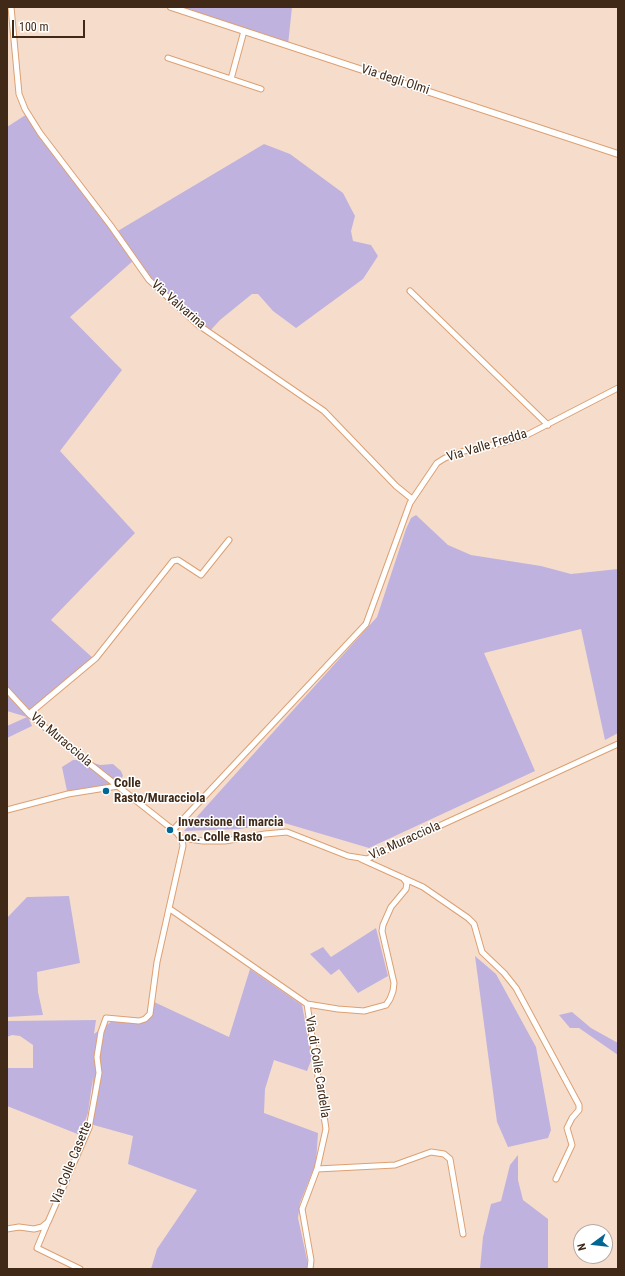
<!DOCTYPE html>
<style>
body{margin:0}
#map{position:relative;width:625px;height:1276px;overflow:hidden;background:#f6ddcb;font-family:"Roboto Condensed",sans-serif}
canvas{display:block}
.frame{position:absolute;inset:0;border:8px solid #402916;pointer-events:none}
.north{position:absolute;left:573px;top:1224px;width:40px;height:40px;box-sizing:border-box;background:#fff;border:1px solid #b3a9a2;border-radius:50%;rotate:255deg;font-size:11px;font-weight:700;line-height:16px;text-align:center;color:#402916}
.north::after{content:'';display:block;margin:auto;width:14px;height:18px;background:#006694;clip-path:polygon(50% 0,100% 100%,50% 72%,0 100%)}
.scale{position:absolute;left:12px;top:20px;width:73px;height:18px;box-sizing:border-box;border:2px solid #402916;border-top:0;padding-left:5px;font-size:12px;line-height:14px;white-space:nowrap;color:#402916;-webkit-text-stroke:3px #fff;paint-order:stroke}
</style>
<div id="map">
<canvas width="625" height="1276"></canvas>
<div class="frame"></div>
<div class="north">N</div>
<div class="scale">100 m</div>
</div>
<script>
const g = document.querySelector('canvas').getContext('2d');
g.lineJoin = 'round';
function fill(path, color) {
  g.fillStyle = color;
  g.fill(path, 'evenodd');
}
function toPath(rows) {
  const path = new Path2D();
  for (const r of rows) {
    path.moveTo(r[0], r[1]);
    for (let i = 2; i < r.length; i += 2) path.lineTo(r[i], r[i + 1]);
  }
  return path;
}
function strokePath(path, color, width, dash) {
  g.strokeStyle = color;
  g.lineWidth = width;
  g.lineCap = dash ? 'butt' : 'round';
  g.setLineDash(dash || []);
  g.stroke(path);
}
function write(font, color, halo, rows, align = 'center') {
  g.font = font + ' "Roboto Condensed",sans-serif';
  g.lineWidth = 3;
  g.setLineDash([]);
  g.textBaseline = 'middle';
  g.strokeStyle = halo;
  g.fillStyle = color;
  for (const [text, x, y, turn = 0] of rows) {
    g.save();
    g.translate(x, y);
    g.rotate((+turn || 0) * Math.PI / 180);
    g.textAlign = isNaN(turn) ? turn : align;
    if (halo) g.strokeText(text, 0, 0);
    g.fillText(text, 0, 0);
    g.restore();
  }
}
const green = toPath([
 [171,7,292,7,288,45],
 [27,114,116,232,264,144,290,154,343,193,355,216,351,231,353,241,371,245,378,256,363,279,296,328,273,311,258,294,252,294,220,320,209,332,157,289,134,260,70,317,122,370,60,451,135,533,51,620,94,659,29,714,28,717,32,726,7,738,7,726,27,717,7,711,7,127],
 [416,515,448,545,471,555,541,566,571,574,618,569,618,733,605,740,581,629,484,653,535,771,369,848,281,822,240,829,184,831,377,617,406,529,411,518],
 [73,760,84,760,100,765,113,764,121,771,123,776,118,783,67,791,62,767],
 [69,896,80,963,37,972,38,992,43,1015,7,1017,7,918,27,897],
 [376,928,388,976,358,993,339,969,331,975,310,954,323,947,331,957],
 [475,956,496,974,536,1047,551,1130,548,1138,508,1147,497,1122],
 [250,969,302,1005,312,1058,307,1071,274,1060,265,1089,264,1113,318,1133,316,1163,300,1203,298,1218,308,1264,307,1269,151,1269,157,1249,197,1190,128,1164,133,1136,90,1124,93,1077,88,1113,80,1135,7,1106,7,1068,33,1068,33,1045,20,1036,12,1035,7,1037,7,1021,96,1020,94,1034,115,1019,140,1021,149,1015,152,1001,229,1037],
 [572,1012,591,1028,618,1043,618,1055,579,1028,570,1028,559,1015],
 [518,1155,518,1180,523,1200,548,1219,548,1269,480,1269,483,1237,491,1204,501,1201,510,1165]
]);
const minor = toPath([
 [11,7,19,94,25,109,40,133,111,226,149,280,197,324,324,411,396,486,412,499],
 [168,58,261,89],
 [231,79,244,31],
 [410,291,548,425],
 [7,690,29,714,67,746,177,833,182,840,183,846,157,962,150,1014,145,1019,139,1021,106,1018,101,1032,97,1057,99,1073,89,1128,48,1222,42,1227,34,1229,19,1227,7,1229],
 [29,714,96,658,173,561,178,560,201,575,229,540],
 [7,810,68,794,118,786],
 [173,830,366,624,410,503,437,463,445,458,464,451,502,443,525,436,618,388],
 [181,838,203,841,225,841,265,834,287,832,348,856,367,859,618,744],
 [361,859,423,887,468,918,474,924,482,952,504,973,516,988,579,1105,579,1110,572,1118,567,1128,572,1145,556,1179],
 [170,909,307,1004,326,1129,317,1169,302,1209,311,1260,310,1269],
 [307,1004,338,1009,364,1011,386,1005,390,999,393,991,394,983,382,931,383,925,391,907,406,889,407,883,403,878],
 [317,1169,395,1165,431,1152,444,1154,450,1159,463,1234],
 [47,1224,37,1248,80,1269]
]);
const tertiary = toPath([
 [171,7,618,154]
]);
const markers = [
 [106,791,4,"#006694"],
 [170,830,4,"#006694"]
];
const streetNames = [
 ["Via degli Olmi",395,80,18],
 ["Via Valvarina",178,305,41],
 ["Via Valle Fredda",487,446,-17],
 ["Via Muracciola",61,740,40],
 ["Via Muracciola",405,841,-24],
 ["Via di Colle Cardella",317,1067,81],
 ["Via Colle Casette",72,1163,-68]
];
const poiNames = [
 ["Colle",114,784],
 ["Rasto/Muracciola",114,799],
 ["Inversione di marcia",178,823],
 ["Loc. Colle Rasto",178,838]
];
fill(green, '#bfb2df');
strokePath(minor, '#dca073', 7);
strokePath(tertiary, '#dca073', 8);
strokePath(minor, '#fff', 5);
strokePath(tertiary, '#fff', 6);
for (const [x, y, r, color] of markers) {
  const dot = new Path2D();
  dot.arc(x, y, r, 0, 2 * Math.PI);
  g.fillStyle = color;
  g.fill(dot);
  strokePath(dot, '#fff', 1.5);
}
write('13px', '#402916', '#fff', streetNames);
write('bold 13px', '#402916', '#fff', poiNames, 'left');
</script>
